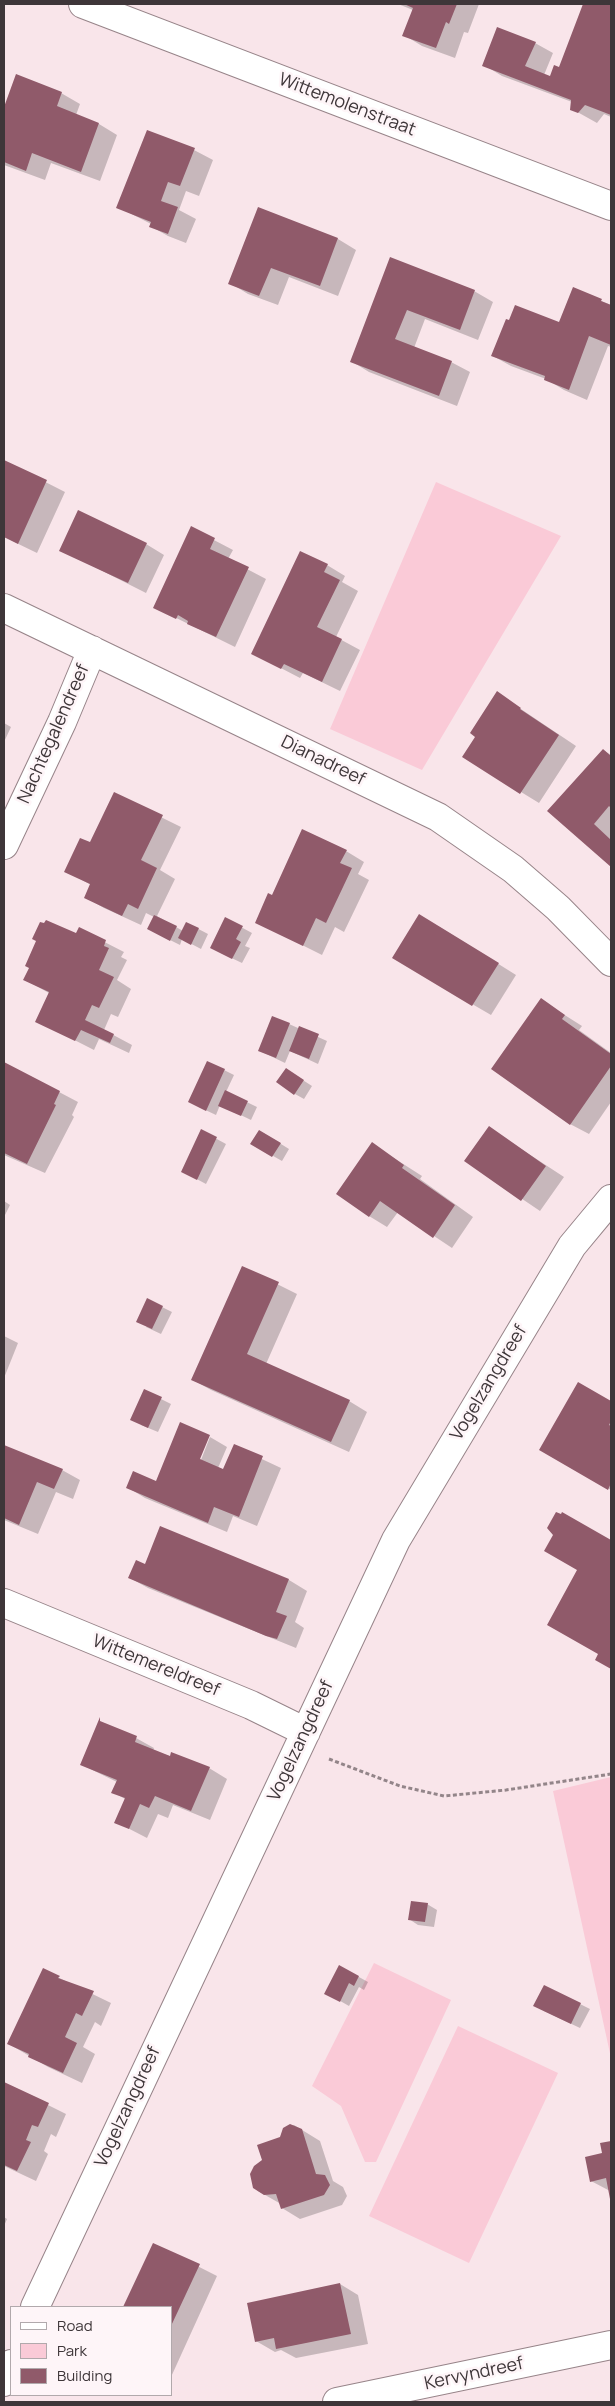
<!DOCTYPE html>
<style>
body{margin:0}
#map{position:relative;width:615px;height:2406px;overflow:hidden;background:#f9e5ea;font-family:Manrope,sans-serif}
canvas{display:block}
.frame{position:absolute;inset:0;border:5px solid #3e3639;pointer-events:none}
.legend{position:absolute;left:10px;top:2306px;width:162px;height:90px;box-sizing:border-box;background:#fef5f8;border:1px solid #b1a9ac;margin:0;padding:6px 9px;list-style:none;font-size:15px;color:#3e3639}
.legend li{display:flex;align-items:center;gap:10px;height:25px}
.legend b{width:25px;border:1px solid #b1a9ac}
</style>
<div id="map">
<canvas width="615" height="2406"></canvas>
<div class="frame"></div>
<ul class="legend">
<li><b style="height:6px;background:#fff"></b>Road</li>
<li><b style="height:14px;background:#facad7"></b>Park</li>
<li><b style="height:14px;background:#905a6a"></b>Building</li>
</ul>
</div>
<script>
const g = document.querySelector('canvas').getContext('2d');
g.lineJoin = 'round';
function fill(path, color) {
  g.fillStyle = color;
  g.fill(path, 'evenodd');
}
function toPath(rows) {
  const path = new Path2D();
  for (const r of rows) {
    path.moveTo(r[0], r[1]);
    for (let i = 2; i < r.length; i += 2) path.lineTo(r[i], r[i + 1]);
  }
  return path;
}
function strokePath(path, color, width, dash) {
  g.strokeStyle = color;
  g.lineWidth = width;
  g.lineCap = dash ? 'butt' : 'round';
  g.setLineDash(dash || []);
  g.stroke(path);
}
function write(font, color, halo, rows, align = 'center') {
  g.font = font + ' Manrope,sans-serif';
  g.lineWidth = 5;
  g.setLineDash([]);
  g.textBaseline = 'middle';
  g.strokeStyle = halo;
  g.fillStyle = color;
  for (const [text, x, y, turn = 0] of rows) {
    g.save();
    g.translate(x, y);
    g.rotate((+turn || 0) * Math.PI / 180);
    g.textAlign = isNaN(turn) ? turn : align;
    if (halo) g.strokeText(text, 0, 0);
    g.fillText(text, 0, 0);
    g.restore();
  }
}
const green = toPath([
 [436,482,561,536,422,770,330,729],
 [611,1777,611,2058,553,1791],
 [374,1963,451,2000,376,2162,365,2162,341,2106,312,2086],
 [458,2026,558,2073,469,2263,369,2216]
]);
const shadow = toPath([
 [398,4,479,4,468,33,464,32,455,58,422,46,404,35,413,10],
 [585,4,611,5,611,117,604,114,597,123,572,109,572,102,502,76,484,65,535,43,553,53,544,75,550,78,560,68],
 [17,76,61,93,80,104,76,115,99,124,117,135,100,181,51,163,45,180,4,165,4,110],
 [148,131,194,150,213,160,199,196,186,191,179,210,196,219,186,243,168,236,150,226,151,224,118,207],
 [259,208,338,239,356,250,338,296,289,277,278,305,248,294,230,283],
 [390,259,474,291,493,302,478,340,425,319,414,348,451,362,470,372,457,406,369,372,351,361],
 [573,289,611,305,611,347,608,346,587,400,564,390,546,379,511,366,493,356,560,324],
 [4,461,65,492,37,553,4,537],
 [191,528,233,550,228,559,266,579,235,647,154,607],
 [146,544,164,555,146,593,61,550],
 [327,565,345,576,342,582,358,591,336,637,360,650,340,691,303,673,300,678,252,653],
 [497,693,576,746,539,803,464,757,477,737],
 [4,723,11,727,4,742],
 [603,750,611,755,611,866,549,810],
 [114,794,181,827,160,870,175,879,157,916,183,931,187,923,208,934,201,949,182,939,180,945,158,934,154,917,146,913,141,925,104,908,85,897,91,885,66,871,91,844],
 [346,851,364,862,358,874,369,880,344,932,335,927,322,955,256,922,273,897],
 [226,919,252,933,245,946,250,948,242,963,221,953],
 [438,926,516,975,491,1015,393,958],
 [79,929,124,952,121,957,127,960,117,980,131,989,118,1017,111,1014,104,1030,132,1045,129,1053,99,1039,94,1050,37,1021,49,993,25,980,76,935],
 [541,1000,582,1026,579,1030,611,1053,611,1102,589,1134,570,1124],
 [289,1024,327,1041,318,1064,290,1051,285,1063,260,1051],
 [4,1063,78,1102,72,1115,74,1117,45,1173,4,1155],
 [224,1070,234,1075,226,1092,257,1107,251,1120,220,1105,216,1115,199,1107],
 [295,1075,312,1086,304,1099,295,1094],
 [489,1128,564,1177,540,1211,466,1161],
 [202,1131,226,1144,206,1184,191,1176],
 [260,1131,289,1149,282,1161,252,1144],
 [372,1144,422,1176,420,1179,473,1217,452,1248,398,1212,387,1227,369,1216],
 [4,1201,10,1205,4,1217],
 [243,1267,297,1294,266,1364,349,1401,367,1412,349,1452,211,1390,193,1380],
 [162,1307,172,1312,161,1334,146,1327],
 [4,1336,18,1343,4,1378],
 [579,1384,611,1403,611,1490,541,1450],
 [145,1391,171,1404,158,1432,141,1425],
 [210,1437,227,1447,218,1468,224,1471,234,1446,281,1468,257,1526,233,1516,227,1532,145,1498,127,1487,156,1482,196,1464,199,1465],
 [4,1446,62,1470,80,1480,73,1499,56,1492,38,1534,4,1520],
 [562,1514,611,1541,611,1668,596,1659,600,1654,579,1569,555,1535],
 [161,1528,289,1580,307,1591,295,1622,304,1628,296,1648,148,1588,130,1578,146,1565],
 [136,1738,154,1748,153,1751,209,1768,227,1779,210,1820,173,1805,168,1818,158,1814,147,1838,116,1822,125,1799,113,1792,117,1782,82,1765],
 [427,1904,437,1910,434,1927,418,1925,409,1919],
 [339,1966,368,1982,364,1990,359,1987,349,2006,335,1998],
 [43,1970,111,2003,101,2026,95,2022,83,2047,95,2054,82,2083,48,2067,9,2044],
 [580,2004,590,2009,580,2028,544,2011],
 [4,2083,66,2114,56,2137,51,2134,44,2151,48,2154,36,2181,4,2166],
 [294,2125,320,2141,333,2181,343,2187,347,2196,342,2205,300,2219,282,2208,281,2204,258,2191,251,2178,280,2138,284,2128],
 [611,2142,611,2195,610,2191,591,2181,604,2154,601,2144],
 [4,2217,7,2219,4,2226],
 [154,2244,217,2276,171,2377,171,2307,125,2307],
 [340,2284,358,2295,368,2344,296,2358,281,2350,275,2352,256,2341]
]);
const building = toPath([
 [404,4,457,4,449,24,446,22,436,48,402,36,413,8],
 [583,4,611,4,611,115,585,105,578,113,570,110,571,100,482,66,497,27,536,42,525,66,550,76,554,65,559,67],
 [16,74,62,92,57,106,99,123,81,172,32,153,26,171,4,162,4,107],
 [147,130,195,148,180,186,168,182,161,201,178,207,168,234,149,227,151,222,116,208],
 [258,207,338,238,320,286,271,268,259,296,228,284],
 [390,257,475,290,460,330,407,310,395,339,452,361,439,396,350,362],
 [573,287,602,299,601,301,611,305,611,345,589,336,569,390,544,380,545,376,491,356,506,319,509,320,515,305,559,322],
 [4,460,47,480,18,544,4,537],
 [78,510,147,543,128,583,59,551],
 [191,526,215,538,210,549,249,567,216,637,187,624,188,621,178,615,176,619,153,608],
 [300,551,328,564,324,572,340,580,317,627,342,639,322,682,284,664,281,669,251,654],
 [497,691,521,708,520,709,559,735,520,794,462,757,475,737,470,733],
 [603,749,611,756,611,808,609,806,594,824,611,840,611,867,547,811],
 [114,792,163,815,141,860,157,868,138,909,128,904,122,916,84,898,90,884,64,872,80,838,90,842],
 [302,829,347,850,340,863,352,868,326,923,316,918,303,946,255,923,268,893,272,895],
 [419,914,499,963,472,1006,392,958],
 [154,915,177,926,170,941,147,929],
 [225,917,243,926,236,939,241,942,232,959,210,948],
 [46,920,76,933,79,927,106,940,104,946,109,948,99,970,114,977,99,1008,92,1005,85,1020,114,1034,110,1043,81,1030,75,1041,35,1022,49,992,23,980,29,968,25,966,36,941,32,939,40,922,44,923],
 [186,922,199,928,191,945,178,938],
 [541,998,565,1015,562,1019,611,1054,611,1066,570,1125,491,1069],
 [272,1016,290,1023,276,1058,258,1051],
 [299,1026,319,1034,309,1059,289,1051],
 [207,1061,225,1069,206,1111,188,1102],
 [4,1062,60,1091,54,1104,56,1105,27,1164,4,1153],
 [286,1068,304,1080,294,1095,276,1082],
 [225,1090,248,1101,241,1116,218,1106],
 [489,1126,546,1166,521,1201,464,1161],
 [201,1129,217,1137,197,1180,181,1172],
 [259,1130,281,1143,272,1157,250,1144],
 [372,1142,404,1165,402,1168,455,1205,433,1238,380,1201,369,1217,336,1194],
 [242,1266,279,1282,247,1354,350,1400,331,1442,191,1380],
 [147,1298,163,1306,152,1329,136,1322],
 [578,1382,611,1401,611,1421,609,1425,611,1426,611,1483,608,1490,539,1450],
 [144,1389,162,1397,148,1428,130,1420],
 [180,1422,210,1435,200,1459,223,1469,234,1444,263,1456,239,1517,214,1507,208,1523,126,1488,133,1471,156,1481],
 [4,1445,63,1469,54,1489,37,1482,19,1525,4,1518],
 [556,1512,561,1514,562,1512,611,1540,611,1669,595,1660,598,1654,547,1625,577,1570,544,1551,553,1535,547,1528],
 [160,1526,289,1579,276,1612,287,1616,277,1639,266,1636,128,1578,136,1560,145,1564],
 [100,1717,100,1721,137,1736,135,1742,170,1756,171,1752,210,1767,191,1811,155,1796,149,1808,140,1804,129,1829,114,1823,125,1798,111,1793,117,1780,80,1765],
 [411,1901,428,1903,425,1922,408,1920],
 [339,1965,359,1976,354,1986,349,1983,340,2002,324,1994],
 [43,1968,60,1976,58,1978,94,1991,82,2016,76,2013,65,2037,77,2043,63,2073,28,2057,29,2054,7,2044],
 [544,1985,581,2003,571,2024,533,2006],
 [4,2082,49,2103,38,2127,32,2125,26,2140,31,2142,17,2171,4,2165],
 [290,2124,302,2129,316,2174,325,2175,330,2185,324,2195,281,2209,276,2194,264,2195,253,2188,250,2174,254,2166,262,2160,257,2145,280,2137,283,2128],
 [611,2141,611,2199,610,2199,606,2178,590,2182,585,2157,602,2153,600,2143],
 [153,2243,200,2264,171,2326,171,2307,123,2307],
 [340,2283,351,2334,276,2349,274,2338,255,2342,247,2303]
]);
const path = toPath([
 [329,1759,400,1786,444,1796,506,1790,611,1774]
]);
const minor = toPath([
 [83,4,611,206],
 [4,608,438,817,513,869,558,908,611,962],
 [4,845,62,722,92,650],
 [4,1603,251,1705,306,1732],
 [35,2307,396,1540,572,1246,611,1199],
 [4,2382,11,2364],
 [337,2402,611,2345]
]);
const streetNames = [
 ["Wittemolenstraat",347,105,21],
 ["Nachtegalendreef",54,734,-66],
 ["Dianadreef",323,761,26],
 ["Vogelzangdreef",489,1383,-59],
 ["Wittemereldreef",156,1666,22],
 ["Vogelzangdreef",301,1741,-65],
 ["Vogelzangdreef",128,2107,-65],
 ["Kervyndreef",474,2374,-12]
];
fill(green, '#facad7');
fill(shadow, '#0003');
fill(building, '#905a6a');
strokePath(minor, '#978489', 30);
strokePath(path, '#938589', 3, [4, 2.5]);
strokePath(minor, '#fff', 28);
write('18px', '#3e3639', '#fef5f8', streetNames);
</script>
